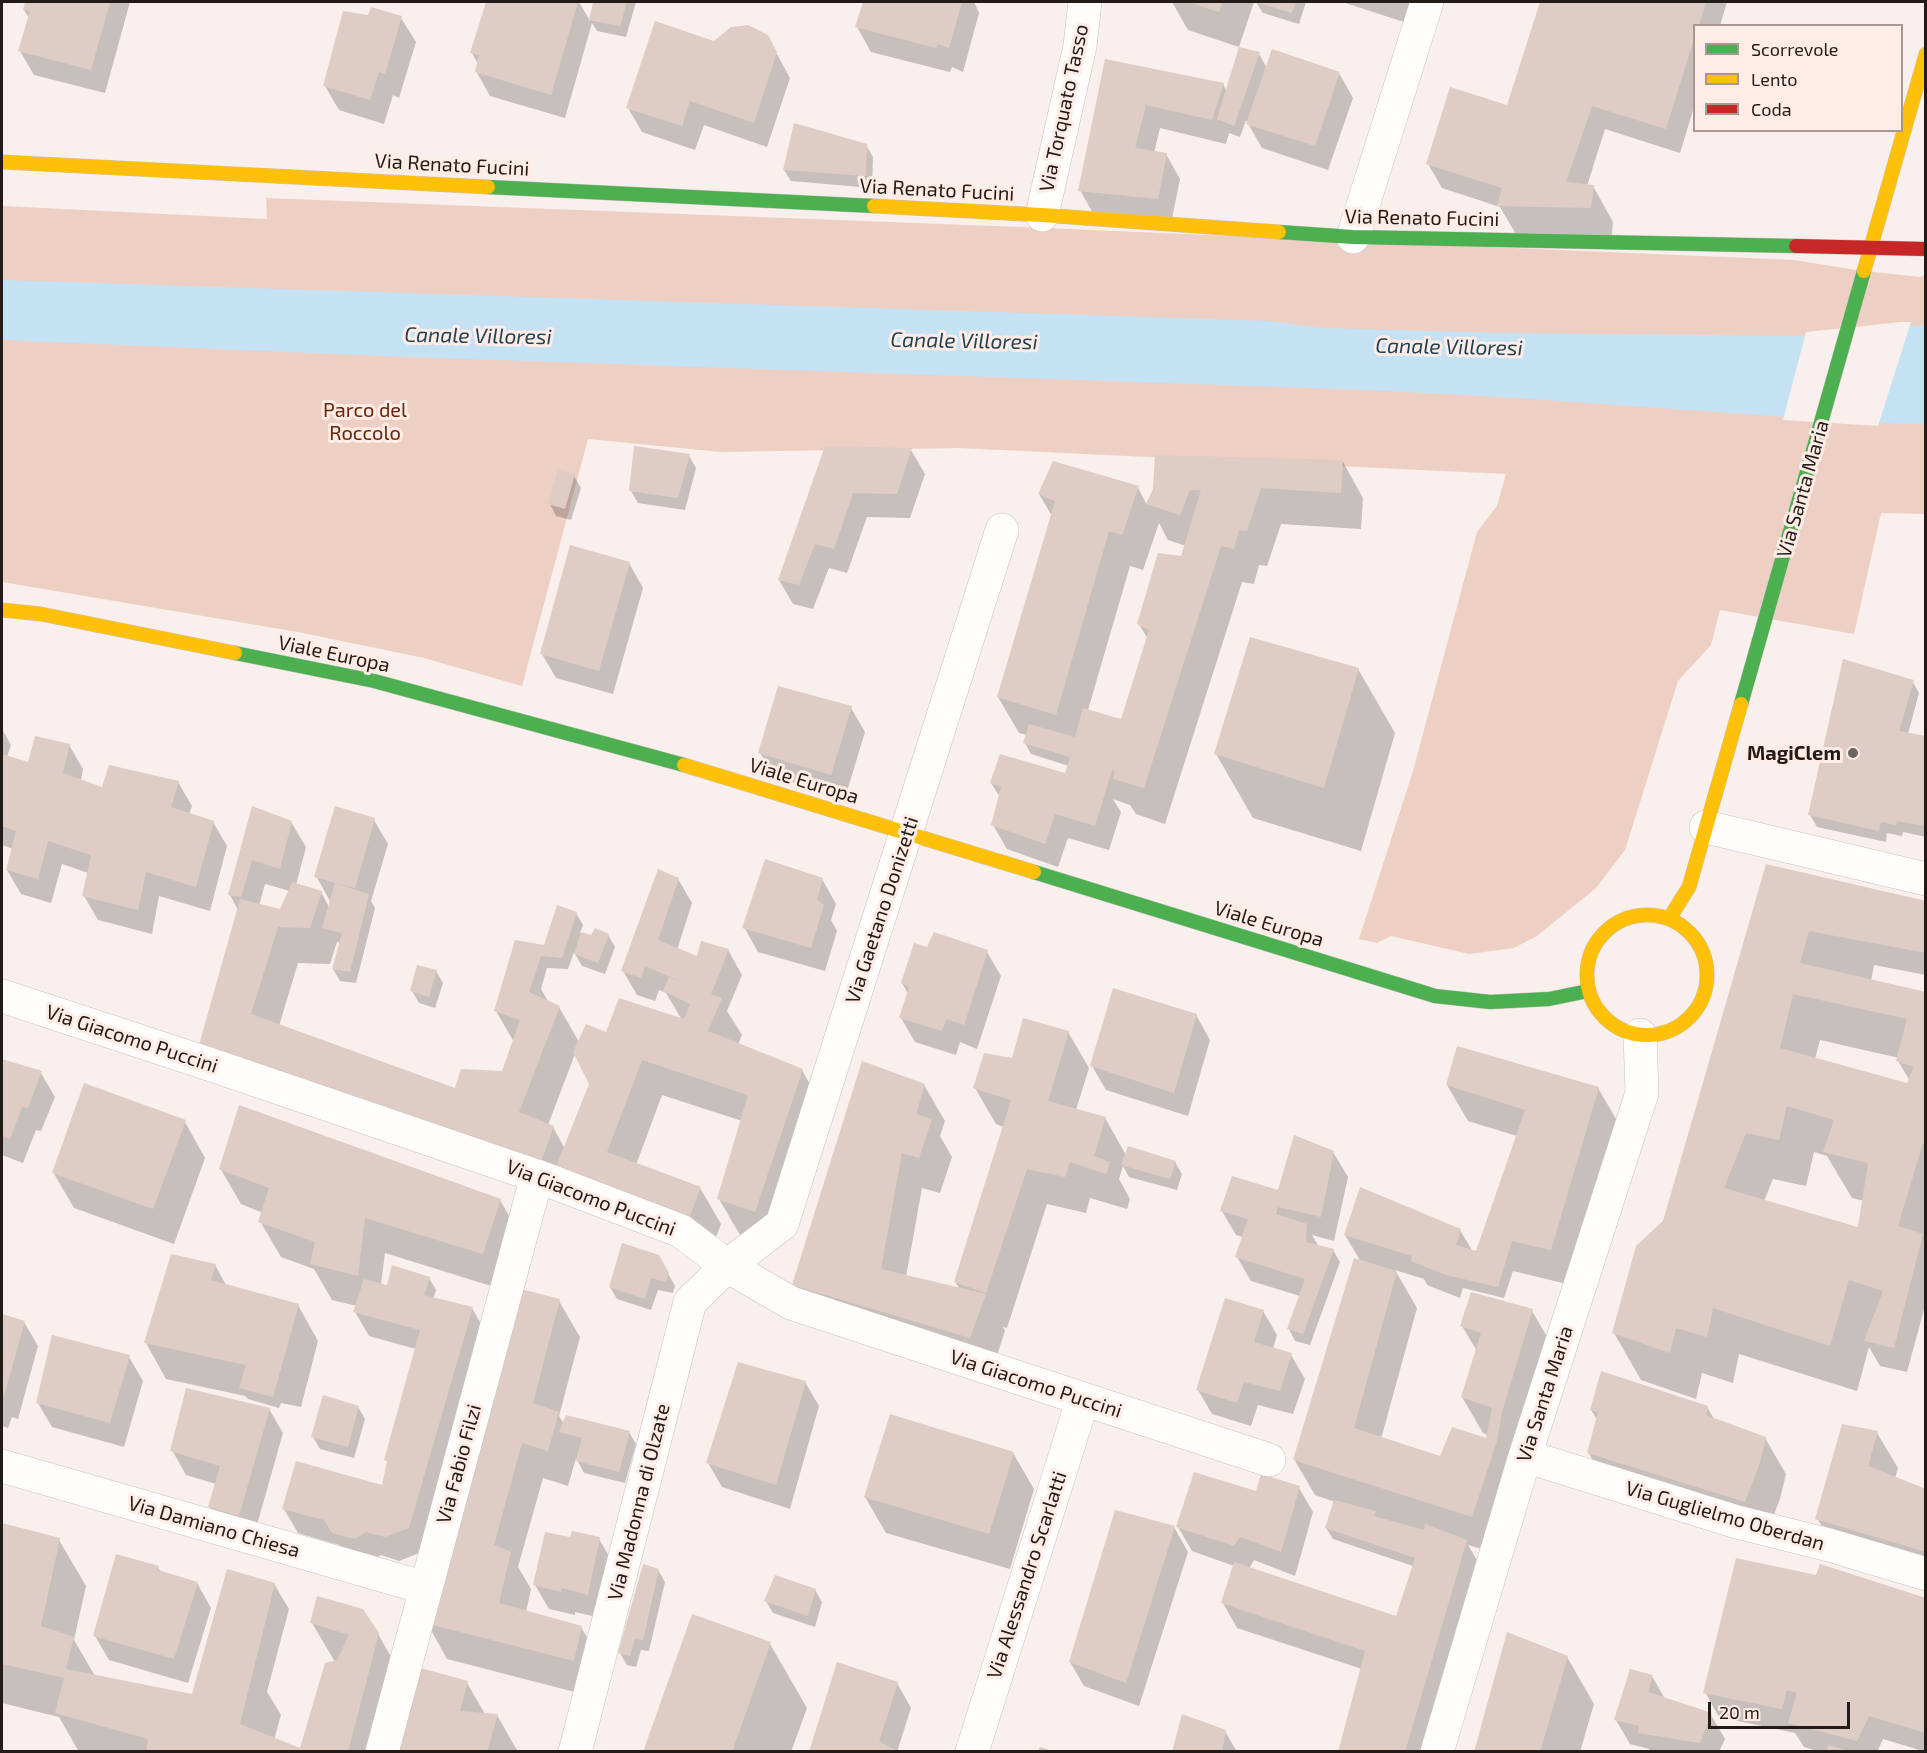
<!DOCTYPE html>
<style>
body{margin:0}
#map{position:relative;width:1927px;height:1753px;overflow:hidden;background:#f9efec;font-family:"Exo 2",sans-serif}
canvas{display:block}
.frame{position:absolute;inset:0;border:3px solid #231b18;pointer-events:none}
.legend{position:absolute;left:1693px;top:24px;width:210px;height:108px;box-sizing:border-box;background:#ffece6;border:2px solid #a79894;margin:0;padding:8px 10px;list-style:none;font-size:18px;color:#231b18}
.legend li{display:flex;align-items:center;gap:12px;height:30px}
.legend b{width:30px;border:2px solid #a79894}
.scale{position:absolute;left:1708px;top:1702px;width:142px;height:27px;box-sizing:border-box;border:3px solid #231b18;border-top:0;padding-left:8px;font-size:18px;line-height:21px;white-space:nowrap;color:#231b18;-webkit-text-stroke:4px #ffece6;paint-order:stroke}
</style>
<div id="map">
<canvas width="1927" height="1753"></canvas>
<div class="frame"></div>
<ul class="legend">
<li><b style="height:8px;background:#4caf50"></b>Scorrevole</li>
<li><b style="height:8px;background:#ffc107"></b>Lento</li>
<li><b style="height:8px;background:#c62828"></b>Coda</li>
</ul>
<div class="scale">20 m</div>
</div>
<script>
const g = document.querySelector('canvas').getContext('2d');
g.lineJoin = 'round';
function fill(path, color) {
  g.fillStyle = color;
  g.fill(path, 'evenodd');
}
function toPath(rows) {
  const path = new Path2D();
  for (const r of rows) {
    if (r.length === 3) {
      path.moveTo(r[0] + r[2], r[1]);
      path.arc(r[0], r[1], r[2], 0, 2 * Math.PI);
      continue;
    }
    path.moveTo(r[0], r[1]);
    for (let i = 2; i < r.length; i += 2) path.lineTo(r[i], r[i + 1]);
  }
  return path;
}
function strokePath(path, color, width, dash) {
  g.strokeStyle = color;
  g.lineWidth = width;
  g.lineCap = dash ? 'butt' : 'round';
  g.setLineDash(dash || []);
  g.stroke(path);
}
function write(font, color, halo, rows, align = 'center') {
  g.font = font + ' "Exo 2",sans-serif';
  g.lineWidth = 6;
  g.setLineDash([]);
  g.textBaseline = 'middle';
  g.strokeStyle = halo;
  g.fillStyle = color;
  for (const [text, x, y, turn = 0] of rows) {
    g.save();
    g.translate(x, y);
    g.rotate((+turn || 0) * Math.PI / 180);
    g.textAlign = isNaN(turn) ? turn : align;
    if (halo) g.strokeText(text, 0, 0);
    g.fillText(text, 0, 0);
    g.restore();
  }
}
const green = toPath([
 [266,198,1045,228,1794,260,1856,270,1920,277,1925,275,1925,514,1881,513,1854,634,1720,610,1711,645,1678,681,1625,850,1596,888,1537,936,1514,948,1469,954,1391,936,1377,943,1359,939,1413,771,1477,532,1497,506,1506,474,959,448,721,452,588,439,522,686,424,658,298,632,2,582,2,206,267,219]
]);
const water = toPath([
 [2,280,1270,321,1321,328,1500,333,1797,336,1901,325,1925,326,1926,424,1873,423,1517,398,1367,390,381,356,2,340]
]);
const pier = toPath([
 [1901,322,1911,322,1878,426,1783,420,1806,332]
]);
const shadow = toPath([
 [27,2,130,2,105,93,34,75,20,51,29,18,24,10],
 [487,2,579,2,590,21,595,2,636,2,626,37,597,31,592,23,565,118,490,96,476,71,478,64,472,53],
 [865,2,974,2,979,13,963,72,952,67,950,72,871,52,857,27],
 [1172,2,1254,2,1239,47,1188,30],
 [1256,2,1306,2,1299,24,1263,13],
 [1342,2,1411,2,1404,22],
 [1541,2,1727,2,1720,26,1694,26,1694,107,1680,153,1605,129,1587,186,1593,186,1613,222,1611,244,1520,241,1500,207,1442,188,1428,164,1508,107],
 [369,17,401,18,416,42,399,98,393,95,384,124,339,110,325,86],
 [767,36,790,78,767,147,704,125,695,150,642,132,628,108,714,43],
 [1259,54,1267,68,1339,73,1353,98,1328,170,1262,148,1246,120,1240,137,1229,133,1226,144,1160,128,1154,153,1166,154,1180,179,1171,223,1094,215,1080,190,1106,61,1223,84,1227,92],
 [866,145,873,157,872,188,791,181,784,170],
 [826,447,911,450,925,474,910,518,867,517,847,573,829,568,813,609,793,604,779,580],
 [689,456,696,468,685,510,638,503,631,491],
 [1343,462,1363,498,1361,529,1281,524,1267,566,1259,565,1254,584,1242,582,1165,824,1136,814,1130,805,1113,799,1121,812,1109,850,1068,838,1058,867,1007,849,993,825,1000,797,991,783,1068,776,1069,766,1031,754,1025,743,1027,735,1019,733,998,697,1052,516,1039,494,1138,488,1147,505,1155,489],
 [1159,523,1168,540,1186,546,1182,557,1138,623,1148,639,1122,721,1088,710,1130,566,1143,570],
 [574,476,581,488,571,520,556,516,550,504],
 [629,563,643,588,613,694,556,678,542,654],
 [1358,669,1395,733,1361,851,1253,818,1216,754],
 [1913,682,1919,693,1908,734,1926,737,1926,837,1903,832,1902,836,1887,833,1886,842,1817,827,1810,815],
 [851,708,865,732,845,798,774,777,760,753],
 [2,729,11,745,7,757,29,764,69,745,83,769,81,781,102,789,178,782,192,806,189,814,213,822,227,846,210,911,159,896,152,934,98,920,84,896,88,873,62,864,51,903,21,894,7,870,13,849,2,845],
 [253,808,291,822,306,847,296,885,321,892,329,907,330,901,316,876,374,820,388,844,371,901,375,908,356,983,340,981,333,969,341,943,337,942,330,964,298,963,279,1026,456,1089,503,1072,514,1042,496,1011,545,947,576,913,583,925,580,933,592,936,608,935,615,947,605,974,582,966,574,952,568,969,547,968,541,989,549,1003,559,1007,579,1042,606,1033,682,1020,666,993,659,990,655,1001,637,995,623,971,678,879,692,903,677,950,698,958,728,950,742,975,727,1011,742,1035,738,1045,802,1070,822,1106,776,1247,740,1235,719,1199,742,1121,662,1095,636,1165,700,1188,721,1224,708,1259,577,1208,565,1187,222,1081,238,910,230,895],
 [265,884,290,891,281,911,259,906],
 [575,1054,591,1084,565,1149,553,1127,548,1125],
 [1767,866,1926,902,1926,975,1874,965,1871,981,1926,994,1926,1302,1907,1372,1880,1366,1869,1347,1857,1391,1739,1354,1733,1383,1702,1373,1696,1399,1641,1380,1614,1333,1664,1222],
 [1820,1040,1899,1058,1898,1061,1910,1081,1908,1085,1815,1059],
 [1814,1152,1827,1156,1852,1198,1864,1201,1859,1229,1764,1201,1773,1179,1806,1186],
 [822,879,836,904,831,920,837,931,825,971,758,952,744,927],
 [928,949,987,952,1001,976,977,1049,960,1042,956,1055,915,1042,901,1018,908,994,902,983],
 [436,971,443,983,435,1008,419,1003,412,991],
 [1196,1015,1210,1040,1188,1116,1106,1090,1092,1066],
 [1068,1032,1089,1068,1076,1110,1105,1118,1126,1155,1175,1162,1182,1174,1177,1190,1129,1177,1123,1166,1119,1179,1130,1199,1127,1209,1090,1198,1086,1213,1047,1204,1007,1328,1003,1327,1005,1331,991,1374,814,1321,794,1285,924,1085,945,1121,940,1136,952,1157,940,1193,922,1188,906,1277,960,1289,955,1282,1004,1127,996,1124,975,1088,1013,1059],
 [2,1060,41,1073,55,1097,41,1131,36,1130,23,1163,2,1155],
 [1447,1085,1598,1088,1619,1124,1571,1285,1513,1271,1504,1298,1463,1288,1460,1298,1427,1285,1424,1279,1395,1270,1417,1308,1381,1439,1441,1458,1488,1440,1488,1435,1483,1433,1462,1397,1477,1351,1462,1326,1532,1311,1553,1347,1493,1552,1468,1545,1480,1565,1425,1752,1340,1752,1362,1669,1237,1628,1223,1603,1234,1566,1192,1551,1178,1527,1257,1492,1299,1488,1313,1512,1295,1576,1254,1560,1249,1569,1397,1617,1413,1566,1333,1539,1326,1528,1335,1502,1315,1495,1294,1459,1361,1262,1345,1235,1460,1230,1473,1252,1476,1253,1517,1136,1468,1121],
 [185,1122,205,1158,174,1244,74,1208,53,1172],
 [1333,1152,1348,1177,1334,1241,1312,1235,1319,1247,1333,1250,1340,1262,1310,1345,1295,1341,1289,1329,1300,1296,1251,1281,1237,1257,1243,1237,1236,1235,1222,1211,1279,1192],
 [220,1168,500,1200,521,1236,504,1290,385,1253,381,1285,388,1287,429,1278,436,1290,433,1299,472,1308,486,1333,422,1552,399,1561,381,1555,369,1563,348,1558,339,1545,298,1533,284,1509,383,1486,388,1463,386,1460,416,1349,369,1336,355,1312,357,1306,332,1300,314,1269,281,1257,260,1221,263,1213,241,1204],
 [658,1256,675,1286,673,1293,658,1290,651,1310,617,1299,610,1287],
 [215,1265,226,1285,298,1305,318,1341,301,1407,281,1403,279,1408,248,1399,245,1396,166,1379,146,1343],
 [559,1301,580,1337,559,1416,564,1424,629,1432,636,1444,625,1483,584,1473,576,1458,568,1486,543,1478,518,1567,531,1589,526,1612,581,1627,602,1663,594,1697,447,1659,427,1623],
 [1263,1311,1277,1335,1273,1349,1291,1355,1305,1379,1293,1414,1258,1405,1251,1426,1212,1414,1198,1390],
 [2,1315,24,1322,38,1346,18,1419,12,1417,8,1428,2,1426],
 [129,1357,143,1381,124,1447,52,1427,38,1403],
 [805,1382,819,1406,790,1509,722,1487,708,1463],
 [358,1407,365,1419,354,1458,320,1449,313,1437],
 [1707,1407,1714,1419,1765,1438,1786,1474,1780,1499,1765,1537,1609,1488,1588,1452,1598,1421,1591,1410],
 [269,1409,283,1433,253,1539,224,1531,210,1507,216,1484,186,1475,172,1450],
 [1877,1433,1898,1468,1895,1478,1926,1490,1926,1581,1838,1554,1817,1518],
 [1013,1453,1034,1489,1010,1569,886,1533,865,1497],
 [2,1524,59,1540,86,1586,74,1640,95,1676,193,1696,274,1584,289,1609,267,1692,281,1715,274,1740,301,1750,335,1662,312,1623,378,1634,405,1681,386,1752,79,1752,59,1717,2,1703],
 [1174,1527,1188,1552,1139,1706,1084,1686,1070,1662],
 [571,1539,599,1539,613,1563,601,1618,575,1612,575,1615,549,1609,535,1585],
 [158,1567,161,1572,197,1583,211,1608,188,1683,109,1660,95,1636],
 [658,1570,665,1582,649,1651,641,1650,636,1667,627,1665,620,1653],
 [815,1590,822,1602,815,1627,773,1613,766,1601],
 [1926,1599,1926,1752,1883,1739,1877,1752,1820,1752,1804,1747,1795,1733,1719,1717,1705,1692],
 [770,1644,807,1708,791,1752,645,1752],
 [1567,1657,1594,1704,1580,1752,1475,1752],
 [1652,1676,1665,1699,1711,1715,1725,1739,1719,1752,1650,1752,1649,1749,1630,1744,1616,1720],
 [467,1683,485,1714,497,1715,518,1752,391,1752],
 [897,1683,911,1708,897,1752,810,1752],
 [1225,1731,1237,1752,1173,1752]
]);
const building = toPath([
 [25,2,110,2,91,70,18,51,30,11,23,10],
 [486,2,578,2,551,95,475,72,479,55,470,53],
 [593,2,627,2,620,26,589,20],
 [863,2,962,2,949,48,938,44,936,48,855,27],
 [1189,2,1222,2,1219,12],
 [1256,2,1296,2,1292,13],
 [1540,2,1706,2,1699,26,1694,26,1694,39,1666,129,1592,106,1566,182,1594,185,1591,208,1497,206,1502,188,1426,164,1450,87,1507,105],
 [371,7,402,16,385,74,379,72,370,100,323,86,343,11,368,15],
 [655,21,714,41,731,27,748,25,768,35,777,52,754,123,690,101,682,126,626,108],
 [1239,47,1260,52,1234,126,1217,119],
 [1272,49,1340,72,1315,146,1246,124],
 [1105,59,1224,83,1212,120,1146,105,1135,148,1167,153,1158,199,1078,191],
 [794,123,867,144,866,176,783,170],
 [634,446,690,454,678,498,629,491],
 [825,446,912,448,897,494,853,493,834,549,815,544,799,585,778,580],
 [1155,455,1343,460,1341,493,1261,488,1247,531,1239,530,1234,549,1221,546,1144,788,1113,779,1115,771,1112,770,1095,826,1055,814,1045,844,991,825,1001,787,990,783,1000,754,1065,773,1070,757,1023,743,1029,724,1075,737,1083,708,1121,719,1149,630,1137,624,1158,553,1181,556,1201,490,1190,490,1180,515,1146,504,1153,489],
 [1053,461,1139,486,1122,535,1109,531,1056,715,997,697,1055,501,1038,494],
 [558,470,575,474,565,509,548,504],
 [570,545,630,562,599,671,540,654],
 [1250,637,1359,668,1324,788,1214,754],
 [1843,659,1914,680,1899,731,1926,736,1926,814,1923,826,1897,821,1896,825,1881,822,1879,831,1808,815],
 [778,686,852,706,831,775,758,753],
 [35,736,70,744,63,773,102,787,109,765,179,781,171,807,214,821,196,887,146,872,138,910,82,896,91,855,48,841,38,879,6,870,16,831,2,826,2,754,28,762],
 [252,806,292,821,280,869,252,860,241,897,228,895],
 [335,806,375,818,355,888,314,877],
 [765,859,823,878,817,900,824,905,811,948,742,928],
 [1766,864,1926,901,1926,953,1809,931,1800,963,1926,992,1926,1143,1923,1143,1898,1226,1923,1234,1894,1348,1864,1341,1883,1291,1849,1280,1830,1346,1713,1308,1707,1337,1676,1328,1670,1353,1612,1333,1636,1246,1663,1221],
 [1793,994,1907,1019,1896,1061,1914,1067,1907,1083,1780,1048],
 [1787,1106,1834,1120,1823,1152,1868,1163,1858,1227,1724,1188,1746,1133,1779,1140],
 [658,869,679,878,658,940,697,956,701,941,729,949,711,994,722,998,708,1031,803,1069,755,1212,717,1199,748,1095,642,1060,607,1152,701,1187,687,1224,554,1172,589,1084,573,1052,586,1024,606,1032,619,998,684,1019,690,1004,663,991,669,977,685,983,645,966,641,978,621,971],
 [292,882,322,891,310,928,278,927,251,1014,455,1088,461,1069,502,1071,520,1020,494,1011,515,940,544,945,557,905,577,912,562,958,541,956,529,992,560,1006,519,1112,554,1126,540,1165,199,1045,240,899,280,909],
 [335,883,369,894,350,972,332,969,342,933,322,928],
 [595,928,609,934,598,963,574,954,581,932,591,935],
 [934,932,988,950,964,1025,946,1019,942,1031,899,1018,909,987,901,983,914,943,927,947],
 [417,965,437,970,429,997,410,991],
 [1113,988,1197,1014,1174,1093,1090,1066],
 [1023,1018,1069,1031,1048,1101,1106,1117,1094,1156,1110,1162,1106,1174,1070,1162,1065,1177,1027,1169,986,1293,954,1282,1011,1100,973,1088,984,1053,1012,1058],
 [1457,1046,1599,1087,1551,1250,1512,1241,1498,1287,1446,1275,1411,1261,1412,1256,1344,1235,1360,1187,1461,1229,1456,1245,1476,1251,1525,1110,1446,1085],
 [2,1059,42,1071,28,1108,22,1107,10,1139,2,1136],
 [862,1061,925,1084,916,1114,932,1119,919,1158,902,1153,881,1269,986,1294,970,1338,792,1285],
 [84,1083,186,1120,153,1209,52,1173],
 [239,1105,501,1199,483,1254,365,1218,358,1276,310,1264,315,1242,258,1222,269,1188,219,1169],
 [1294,1135,1334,1151,1321,1217,1278,1207,1276,1214,1307,1224,1306,1242,1334,1249,1303,1334,1287,1329,1305,1279,1235,1257,1248,1219,1220,1211,1232,1176,1278,1190],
 [1128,1146,1176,1161,1170,1179,1121,1165],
 [622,1243,659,1255,669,1273,666,1282,651,1278,645,1299,609,1287],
 [171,1254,216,1264,211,1280,299,1304,273,1397,239,1388,246,1365,144,1343],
 [1354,1258,1397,1271,1354,1428,1440,1456,1452,1427,1486,1438,1492,1408,1461,1397,1481,1333,1460,1326,1471,1292,1533,1309,1502,1412,1497,1441,1472,1517,1293,1460],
 [392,1265,430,1277,424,1295,473,1307,409,1528,385,1537,366,1532,355,1539,332,1533,324,1520,282,1509,296,1461,382,1485,387,1461,384,1460,420,1330,353,1312,364,1279,387,1285],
 [517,1288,560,1299,533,1403,559,1412,548,1451,522,1443,494,1545,511,1552,499,1603,582,1626,574,1661,425,1623],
 [1225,1298,1264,1310,1254,1342,1292,1353,1280,1391,1244,1382,1237,1403,1196,1390],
 [2,1314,25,1321,4,1396,2,1395],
 [52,1335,130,1355,110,1423,36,1403],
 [738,1362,806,1381,776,1485,706,1463],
 [1601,1371,1708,1406,1706,1415,1766,1437,1760,1462,1745,1502,1587,1453,1598,1412,1590,1410],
 [186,1388,270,1408,239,1516,208,1507,220,1466,170,1451],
 [323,1395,359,1406,348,1447,311,1437],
 [890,1414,1014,1452,989,1534,864,1497],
 [566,1415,630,1431,619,1472,576,1461,582,1438,559,1432],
 [1842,1424,1878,1431,1868,1466,1926,1489,1926,1552,1815,1519],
 [1194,1472,1256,1491,1261,1474,1300,1486,1281,1552,1240,1537,1234,1546,1176,1527],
 [1334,1500,1376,1511,1374,1516,1424,1530,1425,1524,1467,1540,1405,1752,1338,1752,1365,1651,1221,1603,1234,1562,1396,1616,1415,1558,1325,1528],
 [1115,1510,1175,1526,1126,1683,1069,1662],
 [2,1523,60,1538,41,1626,74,1637,66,1669,192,1694,227,1569,275,1583,240,1724,300,1748,325,1663,337,1660,349,1635,310,1623,317,1596,363,1609,379,1633,348,1752,146,1752,148,1739,55,1713,64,1678,2,1664],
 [572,1531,600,1537,588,1595,562,1588,561,1592,533,1585,545,1532,570,1537],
 [116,1554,159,1566,158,1570,198,1582,174,1659,93,1636],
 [1736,1558,1816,1575,1820,1564,1926,1598,1926,1733,1869,1716,1857,1741,1788,1723,1797,1693,1787,1690,1782,1709,1703,1693],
 [643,1564,659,1569,643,1640,635,1639,630,1656,618,1653],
 [775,1575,816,1589,808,1616,764,1601],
 [692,1614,771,1642,732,1752,643,1752],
 [1507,1632,1568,1656,1540,1752,1474,1752],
 [837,1662,898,1682,879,1742,900,1752,809,1752],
 [413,1666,468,1681,460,1711,498,1714,487,1752,390,1752],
 [1630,1669,1653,1675,1648,1692,1712,1713,1700,1743,1638,1733,1639,1726,1614,1720],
 [1182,1714,1226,1730,1222,1752,1172,1752],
 [1828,1745,1848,1751,1848,1752,1827,1752],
 [1040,1747,1053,1751,1052,1752,1038,1752]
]);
const street = toPath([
 [1042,215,1080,46,1085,2],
 [1353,237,1427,2],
 [1706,827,1926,879],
 [2,996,212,1065,537,1176,681,1231,727,1266,791,1303,1269,1460],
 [1525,1456,1737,1522,1829,1545,1926,1574],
 [2,1466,426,1588],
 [382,1752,537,1176],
 [575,1752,690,1302,727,1266,782,1224,1002,530],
 [972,1752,1083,1399],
 [1437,1752,1525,1456,1642,1093,1640,1035]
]);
const fast = toPath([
 [488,187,874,206],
 [1279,232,1353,237,1796,246],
 [235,653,374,681,684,765],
 [1741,704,1864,271],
 [1034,872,1435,996,1490,1002,1549,999,1588,991]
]);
const slow = toPath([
 [2,162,488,187],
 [874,206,1042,215,1279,232],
 [1864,271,1926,54],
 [2,610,41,614,235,653],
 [684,765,1034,872],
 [1647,975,60],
 [1669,919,1689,887,1741,704]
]);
const jam = toPath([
 [1796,246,1926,249]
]);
const markers = [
 [1853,753,6,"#6e6562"]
];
const streetNames = [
 ["Via Torquato Tasso",1064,108,-78],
 ["Via Renato Fucini",452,165,3],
 ["Via Renato Fucini",937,190,3],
 ["Via Renato Fucini",1422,218,1],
 ["Via Santa Maria",1803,489,-74],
 ["Viale Europa",334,654,12],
 ["Viale Europa",804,781,17],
 ["Via Gaetano Donizetti",882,910,-72],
 ["Viale Europa",1269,924,17],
 ["Via Giacomo Puccini",132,1039,18],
 ["Via Giacomo Puccini",591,1198,21],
 ["Via Giacomo Puccini",1036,1384,18],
 ["Via Santa Maria",1545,1394,-72],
 ["Via Fabio Filzi",459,1464,-75],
 ["Via Madonna di Olzate",639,1502,-76],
 ["Via Guglielmo Oberdan",1725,1516,16],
 ["Via Damiano Chiesa",214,1527,16],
 ["Via Alessandro Scarlatti",1027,1575,-72]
];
const parkNames = [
 ["Parco del",365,410],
 ["Roccolo",365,433]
];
const poiNames = [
 ["MagiClem",1841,753]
];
const waterNames = [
 ["Canale Villoresi",478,336,1],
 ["Canale Villoresi",964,341,1],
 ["Canale Villoresi",1449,347,1]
];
fill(green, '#eecfc3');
fill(water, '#c4e2f4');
fill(pier, '#f9efec');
fill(shadow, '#0003');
fill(building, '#dfccc5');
strokePath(street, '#cac1be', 34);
strokePath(fast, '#cac1be', 15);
strokePath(slow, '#cac1be', 15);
strokePath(jam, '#cac1be', 15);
strokePath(street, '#fefdfc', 33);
strokePath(fast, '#4caf50', 14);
strokePath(slow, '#ffc107', 14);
strokePath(jam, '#c62828', 14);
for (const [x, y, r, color] of markers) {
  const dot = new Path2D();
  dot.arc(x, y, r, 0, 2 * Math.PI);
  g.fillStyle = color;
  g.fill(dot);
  strokePath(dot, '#ffece6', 2);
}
write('20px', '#231b18', '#ffece6', streetNames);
write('20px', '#692508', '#ffece6', parkNames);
write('bold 20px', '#231b18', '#ffece6', poiNames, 'right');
write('italic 21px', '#1f4355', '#ffece6', waterNames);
</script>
